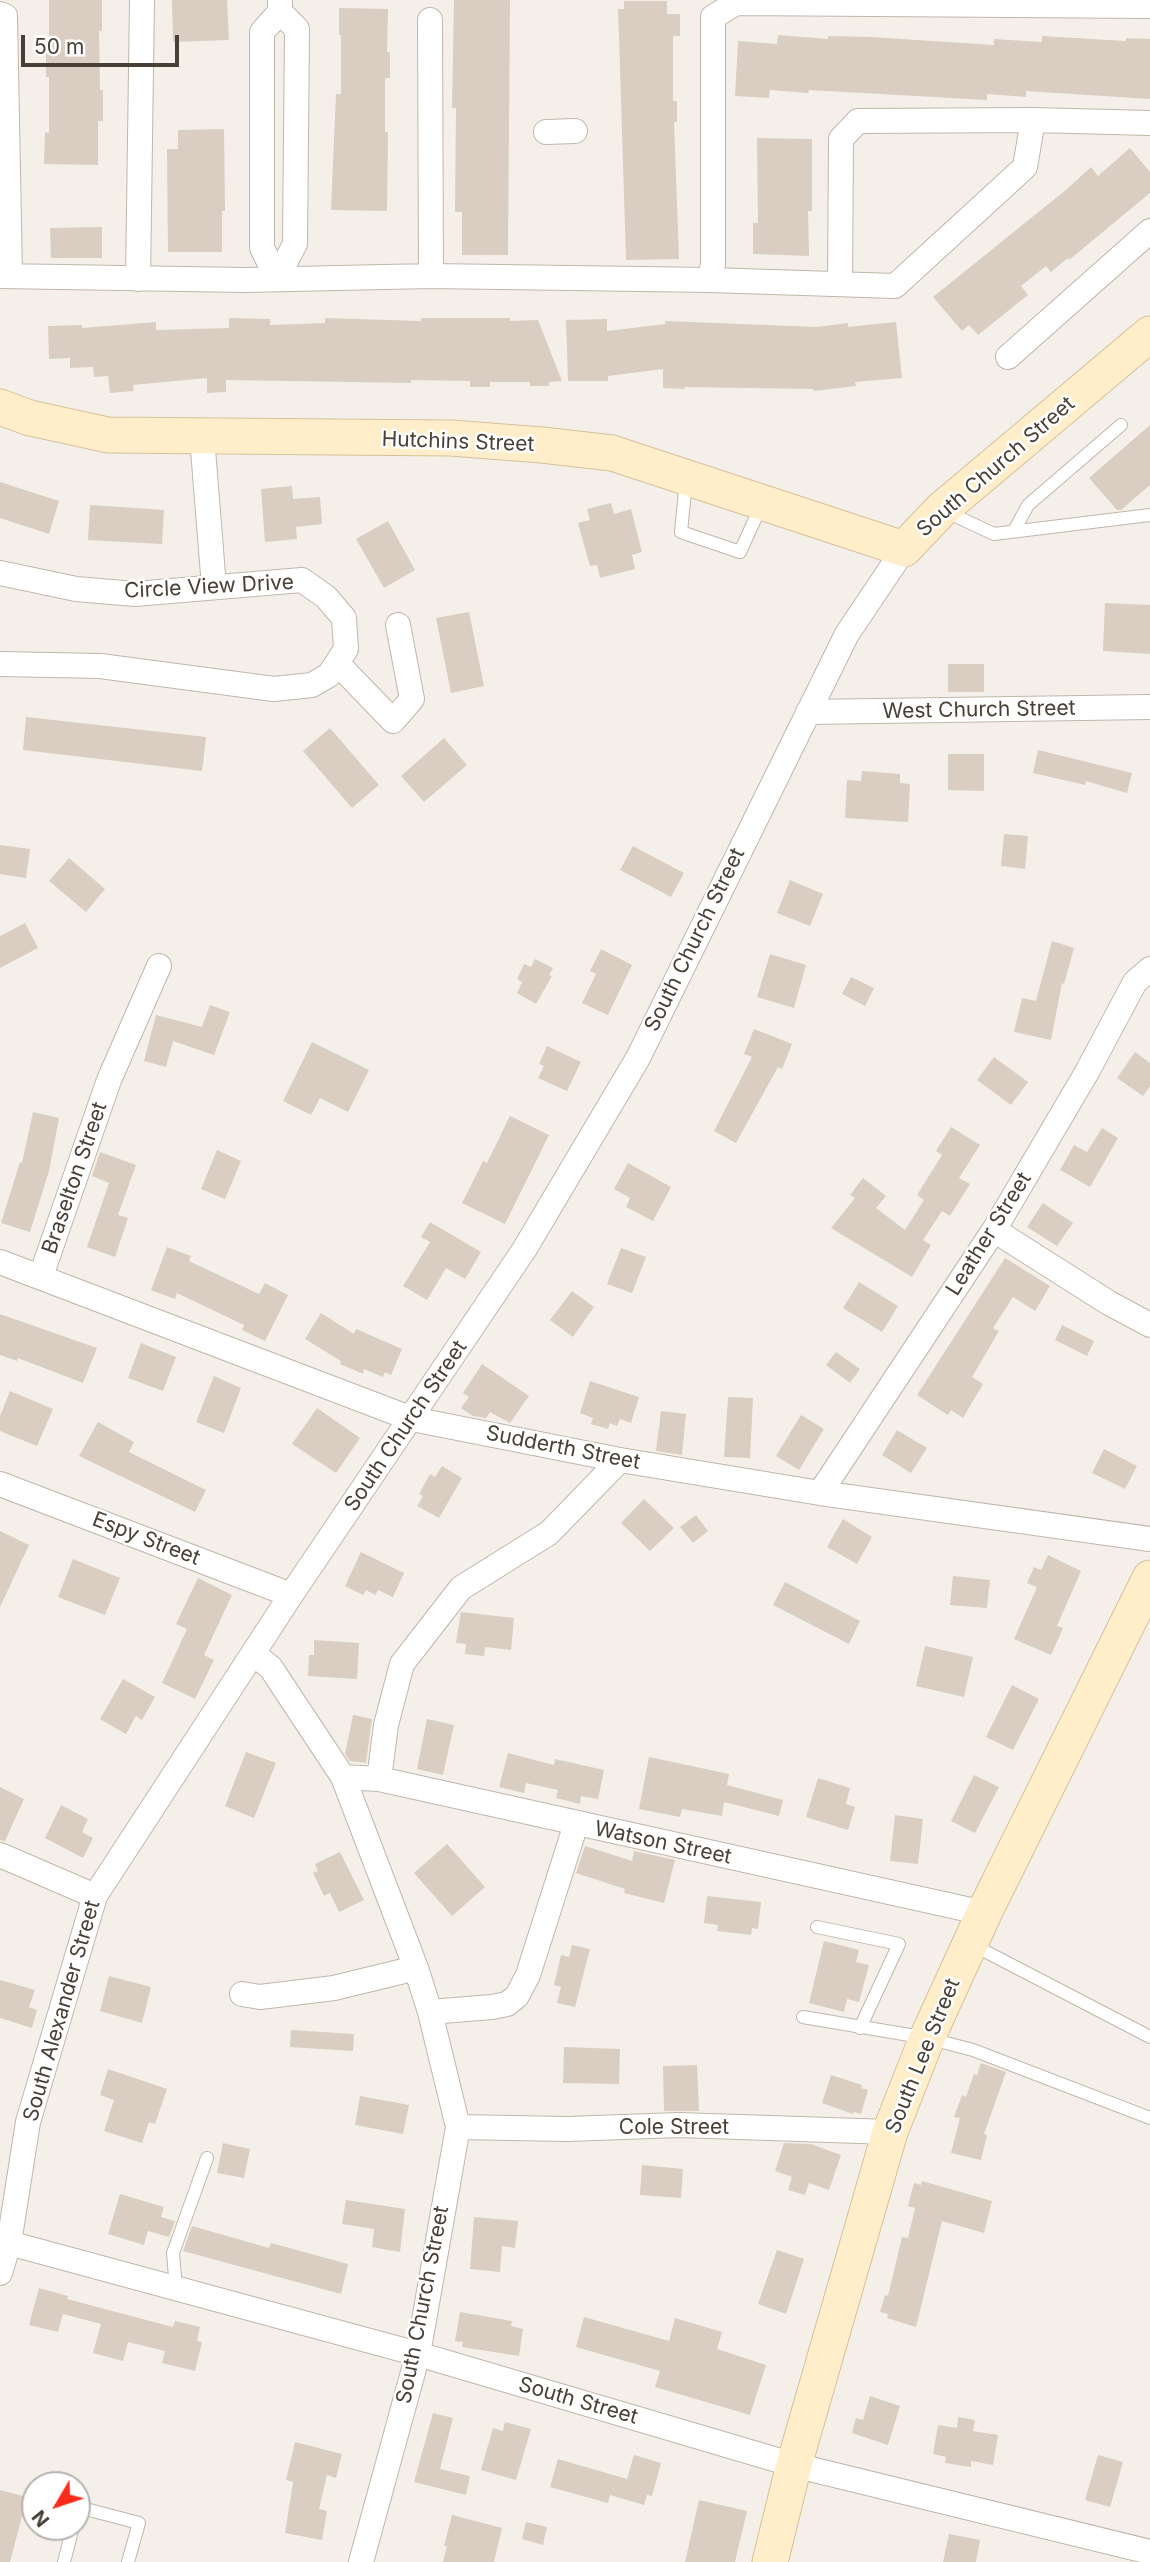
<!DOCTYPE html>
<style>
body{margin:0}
#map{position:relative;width:1150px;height:2562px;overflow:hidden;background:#f4f0e9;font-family:Inter,sans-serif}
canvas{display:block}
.north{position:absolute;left:21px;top:2471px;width:70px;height:70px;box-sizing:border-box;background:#fff;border:2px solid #b6b3af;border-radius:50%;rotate:231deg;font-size:19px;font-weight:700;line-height:28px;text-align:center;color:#484037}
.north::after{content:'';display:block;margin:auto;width:24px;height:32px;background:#fb2b1a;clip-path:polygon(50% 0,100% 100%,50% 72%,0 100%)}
.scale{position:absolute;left:21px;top:35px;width:158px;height:32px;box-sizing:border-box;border:4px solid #484037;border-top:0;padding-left:9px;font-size:21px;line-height:24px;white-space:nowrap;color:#484037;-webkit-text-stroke:5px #fff;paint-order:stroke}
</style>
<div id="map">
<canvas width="1150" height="2562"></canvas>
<div class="north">N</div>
<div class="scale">50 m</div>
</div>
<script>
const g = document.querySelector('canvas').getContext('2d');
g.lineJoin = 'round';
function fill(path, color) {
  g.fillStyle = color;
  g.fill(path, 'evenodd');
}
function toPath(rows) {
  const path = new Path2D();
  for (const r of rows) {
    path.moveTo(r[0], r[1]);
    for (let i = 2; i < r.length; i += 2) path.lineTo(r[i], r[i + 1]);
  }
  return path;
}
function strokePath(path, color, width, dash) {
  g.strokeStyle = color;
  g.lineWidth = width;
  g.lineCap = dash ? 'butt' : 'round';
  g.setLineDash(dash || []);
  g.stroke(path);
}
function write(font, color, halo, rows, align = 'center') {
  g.font = font + ' Inter,sans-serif';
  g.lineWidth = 5;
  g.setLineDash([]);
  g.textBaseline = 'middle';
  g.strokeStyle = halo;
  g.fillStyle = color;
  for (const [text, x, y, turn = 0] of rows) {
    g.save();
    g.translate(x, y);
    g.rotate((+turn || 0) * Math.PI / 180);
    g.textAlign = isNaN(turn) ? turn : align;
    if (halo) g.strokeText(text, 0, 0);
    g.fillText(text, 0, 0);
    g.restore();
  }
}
const building = toPath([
 [49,0,102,0,102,31,99,31,100,90,103,90,103,121,98,121,98,165,44,164,45,132,49,133,49,77,46,77,46,46,49,46],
 [172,0,227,0,229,40,173,42],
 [454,0,510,0,508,255,462,255,462,212,455,212,456,108,452,108],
 [624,1,667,1,667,14,680,14,680,36,673,36,673,101,677,101,677,122,674,122,679,259,626,260,619,36,618,9,624,9],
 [339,8,388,9,387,52,390,52,390,78,385,78,385,132,388,132,387,211,331,210,336,94,341,94,341,35,339,35],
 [778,35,828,39,828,36,871,37,994,45,994,39,1042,42,1042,36,1126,41,1126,38,1150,39,1150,99,1026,91,1026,97,987,94,987,100,809,90,808,93,770,90,769,98,735,96,738,41,777,44],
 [224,129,225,211,222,211,222,252,168,252,167,149,178,149,178,130],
 [757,138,812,139,812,211,808,211,809,256,753,254,753,223,758,223],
 [1130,148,1150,172,1150,193,1069,260,1068,258,1051,272,1046,266,1021,286,1028,295,978,335,969,325,962,331,933,297,1067,189,1091,167,1098,176],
 [102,227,102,258,51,258,50,228],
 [229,318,270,319,270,325,325,323,325,318,421,321,421,318,510,318,510,321,538,320,562,381,549,382,549,386,530,386,530,382,490,382,490,387,470,387,470,381,411,380,411,383,226,380,226,392,207,393,207,378,133,385,134,391,110,393,108,376,94,377,93,367,70,368,70,358,49,359,48,326,82,325,82,328,156,322,156,330,229,328],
 [607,319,607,331,665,324,665,321,817,327,848,323,848,327,896,322,902,378,855,382,856,386,814,391,813,389,684,387,685,389,663,388,663,369,608,376,608,381,568,381,566,320],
 [1150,425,1150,485,1121,510,1117,510,1089,478],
 [0,482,59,501,49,534,0,518],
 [292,486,293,499,320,497,322,524,296,527,297,539,265,542,261,489],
 [611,503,614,514,631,509,642,552,632,555,635,569,600,578,597,565,590,566,578,523,590,520,587,509],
 [90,505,164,510,162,544,88,540],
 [388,521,415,570,384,588,356,539],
 [1105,603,1150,605,1150,654,1103,651],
 [469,612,484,686,451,693,436,618],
 [948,664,984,664,984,692,948,692],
 [26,717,206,737,202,771,23,750],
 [330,728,379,785,352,808,303,751],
 [444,738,467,765,424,802,401,776],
 [1038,750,1132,773,1127,793,1086,781,1085,785,1033,773],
 [948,754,984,754,984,791,948,790],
 [862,771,900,774,900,783,910,784,908,822,845,818,847,780,861,781],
 [1004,834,1028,836,1025,869,1001,866],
 [0,845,30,849,26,878,0,874],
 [633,846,684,873,671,897,620,870],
 [69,858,105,889,86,912,49,881],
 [790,880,823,894,810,926,777,913],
 [25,923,38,948,0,968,0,936],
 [1052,941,1074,948,1064,984,1062,983,1051,1040,1014,1032,1022,998,1036,1001],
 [601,949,632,965,608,1015,582,1003,596,974,590,971],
 [770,954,806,965,794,1008,757,997],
 [535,959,553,968,549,975,552,976,536,1004,517,993,522,982,517,979,524,964,531,967],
 [851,977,874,988,865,1006,842,994],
 [210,1005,230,1012,214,1055,173,1041,166,1067,144,1061,156,1015,202,1027],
 [754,1029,792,1044,782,1069,778,1067,736,1143,714,1131,752,1057,744,1054],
 [312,1042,369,1070,348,1112,320,1098,311,1115,283,1101],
 [547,1046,581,1062,567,1091,538,1078,544,1066,539,1064],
 [1135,1052,1150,1063,1150,1086,1143,1096,1117,1078],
 [994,1057,1028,1082,1011,1105,977,1080],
 [33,1112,59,1118,49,1171,30,1232,1,1223,20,1162,22,1163],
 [510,1116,549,1135,505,1224,462,1203,483,1161,487,1163],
 [951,1127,980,1145,959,1178,970,1184,950,1216,942,1211,923,1240,931,1245,912,1277,831,1228,855,1198,850,1195,863,1178,886,1196,876,1208,905,1230,924,1200,917,1195,942,1155,936,1151],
 [1102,1128,1118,1138,1090,1187,1060,1170,1074,1145,1087,1152],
 [217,1150,241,1161,225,1199,201,1189],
 [100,1152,136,1165,118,1215,128,1218,115,1257,87,1247,109,1183,92,1176],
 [628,1163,671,1187,653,1221,626,1207,630,1198,614,1189],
 [1043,1203,1073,1223,1057,1246,1027,1227],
 [430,1222,481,1252,465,1279,446,1268,427,1300,403,1286,430,1242,421,1237],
 [167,1247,191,1256,189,1261,259,1294,265,1283,288,1295,265,1341,242,1330,244,1325,177,1293,175,1299,151,1290],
 [621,1248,646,1257,632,1293,607,1284],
 [1005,1258,1050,1286,1035,1311,1013,1297,993,1328,999,1331,972,1377,983,1384,963,1418,951,1410,948,1415,917,1395],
 [859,1282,898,1306,882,1332,843,1308],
 [572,1291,594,1307,573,1337,550,1320],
 [321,1313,354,1334,356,1329,402,1349,391,1375,385,1372,383,1377,364,1369,363,1374,340,1364,341,1361,305,1339],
 [0,1314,97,1348,83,1383,18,1358,17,1361,0,1355],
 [1062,1325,1094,1341,1087,1356,1055,1340],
 [141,1343,176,1357,163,1391,128,1378],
 [836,1352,860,1369,850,1383,826,1365],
 [482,1364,529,1396,510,1423,490,1412,486,1418,473,1416,461,1408,469,1397,463,1393],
 [214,1376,241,1388,224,1433,196,1422],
 [590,1381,639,1397,631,1423,620,1419,617,1426,610,1423,608,1429,591,1424,593,1418,580,1413],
 [10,1391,53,1409,37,1446,0,1431,0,1416],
 [728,1397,753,1398,750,1458,724,1457],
 [317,1408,360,1438,336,1473,292,1444],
 [661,1411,686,1414,682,1455,656,1451],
 [801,1415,824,1429,799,1470,776,1456],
 [98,1422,134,1442,129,1452,206,1490,195,1512,79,1456],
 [897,1430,927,1448,911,1473,882,1455],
 [1104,1449,1137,1466,1125,1489,1092,1473],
 [442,1466,462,1478,439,1518,417,1506,423,1496,419,1494,430,1474,435,1477],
 [644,1499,674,1528,650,1551,621,1523],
 [696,1515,708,1531,693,1543,680,1527],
 [843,1519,872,1537,857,1564,827,1547],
 [0,1531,29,1545,0,1607],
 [361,1552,404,1573,393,1597,378,1590,375,1595,366,1590,363,1595,345,1586],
 [1048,1555,1081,1571,1057,1626,1063,1628,1051,1655,1014,1639,1037,1587,1027,1583,1034,1567,1041,1570],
 [73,1559,120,1578,105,1615,58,1597],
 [953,1576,990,1580,987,1608,950,1605],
 [198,1578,232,1595,204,1655,214,1660,195,1699,162,1683,187,1629,176,1624],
 [785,1582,860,1621,849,1644,773,1605],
 [461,1612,514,1618,511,1650,485,1647,484,1656,465,1654,466,1644,456,1643],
 [314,1640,359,1643,357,1679,308,1676,309,1655,314,1655],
 [925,1646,973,1657,964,1697,916,1686],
 [123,1679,155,1697,142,1720,136,1716,126,1734,100,1719],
 [1012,1685,1039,1699,1013,1750,986,1737],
 [353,1715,372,1719,366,1763,350,1761,345,1754],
 [427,1719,454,1725,443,1775,417,1769],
 [246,1752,276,1763,254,1818,225,1806],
 [508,1753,554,1765,555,1759,604,1770,598,1799,581,1796,580,1804,556,1798,558,1790,526,1783,524,1793,499,1787],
 [649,1757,729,1774,727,1785,783,1800,779,1816,724,1802,722,1816,682,1809,680,1817,639,1809],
 [974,1775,999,1787,975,1833,951,1821],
 [818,1778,850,1788,846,1804,855,1807,848,1830,806,1817],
 [0,1787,24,1799,5,1841,0,1840],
 [61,1805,88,1819,82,1832,93,1838,83,1858,45,1838],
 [895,1815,923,1819,918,1864,890,1861],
 [447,1844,485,1887,452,1916,414,1873],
 [585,1846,632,1861,634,1851,675,1860,664,1903,624,1893,625,1889,576,1873],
 [340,1852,364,1900,339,1912,330,1893,324,1896,313,1873,318,1871,315,1864],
 [707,1896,761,1902,758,1929,752,1928,751,1935,717,1931,718,1925,704,1923],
 [824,1941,859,1950,856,1962,869,1965,859,2002,847,1999,844,2012,809,2003],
 [572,1945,590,1949,575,2007,557,2003,561,1987,554,1985,561,1955,569,1957],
 [109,1976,151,1987,142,2023,100,2011],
 [0,1980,35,1990,29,2007,37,2010,32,2028,0,2018],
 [291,2030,354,2034,353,2051,290,2047],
 [564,2047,620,2049,619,2084,563,2083],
 [981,2063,1006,2072,984,2134,987,2135,981,2160,951,2153,960,2118,954,2117,962,2095,966,2097,974,2074,977,2075],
 [697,2065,699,2111,664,2111,663,2066],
 [108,2069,167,2089,155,2124,149,2122,142,2143,104,2131,114,2100,100,2095],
 [831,2075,862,2085,861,2088,868,2090,861,2114,854,2112,853,2114,822,2103],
 [360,2096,409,2105,403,2134,355,2125],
 [223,2143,250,2149,244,2178,217,2173],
 [784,2143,811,2144,841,2155,829,2190,809,2183,805,2195,788,2190,792,2177,775,2171],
 [642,2165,683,2169,681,2198,640,2195],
 [922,2181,992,2201,984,2233,942,2221,916,2327,887,2318,888,2314,880,2312,885,2295,888,2296,902,2237,908,2238,915,2208,908,2206,914,2183,921,2185],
 [120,2194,164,2207,161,2217,175,2221,169,2237,148,2231,144,2245,108,2234],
 [346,2200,405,2209,400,2252,372,2247,374,2229,342,2224],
 [474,2217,518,2221,515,2248,502,2246,500,2272,470,2269],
 [192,2226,269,2248,271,2243,348,2264,341,2294,183,2251],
 [777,2250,804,2259,786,2314,758,2304],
 [39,2288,68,2296,67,2299,173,2327,175,2321,200,2327,197,2341,202,2342,195,2371,162,2363,165,2351,128,2342,123,2361,93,2353,101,2324,63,2314,58,2332,29,2325],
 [460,2312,512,2321,511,2326,523,2329,519,2356,462,2347,463,2342,455,2341],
 [584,2317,669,2341,675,2318,722,2332,717,2349,766,2365,750,2415,655,2387,660,2371,576,2347],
 [870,2396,900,2406,888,2445,852,2433,856,2418,863,2420],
 [433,2413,453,2418,440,2469,470,2476,466,2495,414,2482],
 [958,2417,975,2420,973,2431,998,2435,993,2465,971,2461,971,2467,945,2463,946,2457,933,2454,938,2425,957,2428],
 [505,2422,531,2429,516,2480,481,2470,493,2428,503,2431],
 [295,2442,342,2454,336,2478,327,2475,319,2509,327,2511,322,2540,285,2533,293,2482,286,2480],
 [634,2455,661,2463,652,2496,647,2495,644,2505,610,2495,608,2503,550,2487,558,2459,627,2479],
 [1098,2455,1123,2462,1110,2507,1085,2500],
 [0,2490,27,2497,10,2562,0,2562],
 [699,2500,747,2511,735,2562,685,2562],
 [452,2515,502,2528,494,2562,443,2562,447,2546,444,2546],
 [526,2522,547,2527,543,2545,522,2539],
 [949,2534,980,2540,976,2562,943,2562]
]);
const lane = toPath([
 [686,481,681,532,740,552,761,506],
 [945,511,994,534,1150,515],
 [1014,531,1028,505,1121,425],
 [817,1927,899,1944,860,2028],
 [973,1945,1150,2037],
 [803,2017,927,2038,973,2050,1150,2118],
 [176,2289,173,2253,207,2158],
 [77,2510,78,2507,139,2523,128,2562],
 [64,2562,73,2527]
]);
const street = toPath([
 [280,12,297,29,295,244,277,278,262,248,262,32,280,12,280,0],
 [0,14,5,16,10,276],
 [430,20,431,276],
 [546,132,575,131],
 [0,276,245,280,431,276,710,280,895,286,1025,167,1033,120,1150,123],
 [138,279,142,0],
 [710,280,713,264,713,17,736,3,1150,6],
 [840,284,841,139,858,121,1033,120],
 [1008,357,1150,231],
 [202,437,214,587],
 [0,573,76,589,135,594,302,580,326,597,344,618,346,649,329,675,312,685,274,689,100,666,0,664],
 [337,663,393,721,412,699,398,625],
 [808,712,1150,707],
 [994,1230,1109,1303,1150,1325],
 [0,1262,412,1419,620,1460,820,1493,1150,1539],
 [41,1276,109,1080,159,966],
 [0,1484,291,1595],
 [820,1493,994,1230,1087,1072,1135,982,1150,969],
 [253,1653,271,1668,343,1777,416,1968,430,2012,458,2127,418,2354,361,2562],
 [343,1777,379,1779,984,1913],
 [379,1779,386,1725,402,1664,461,1588,549,1533,620,1460],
 [0,1855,95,1896],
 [242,1994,260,1997,334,1988,416,1968],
 [430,2012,492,2007,507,2004,517,1996,528,1975,576,1824],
 [458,2127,567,2129,679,2125,890,2132],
 [9,2243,418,2354,794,2465,1150,2552],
 [0,2273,9,2243,28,2122,95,1896,291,1595,524,1250,638,1058,847,634,904,549]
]);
const secondary = toPath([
 [0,407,30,418,108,435,451,438,542,445,612,453,904,549,941,510,1150,334],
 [770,2562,794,2465,890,2132,927,2038,984,1913,1150,1578]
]);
const streetNames = [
 ["Hutchins Street",458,442,2],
 ["South Church Street",996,467,-41],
 ["Circle View Drive",209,587,-3],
 ["West Church Street",979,710,-1],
 ["South Church Street",695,940,-64],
 ["Braselton Street",75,1178,-71],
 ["Leather Street",989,1234,-58],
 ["South Church Street",406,1426,-56],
 ["Sudderth Street",563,1448,11],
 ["Espy Street",146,1539,21],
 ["Watson Street",663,1843,12],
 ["South Alexander Street",62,2011,-74],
 ["South Lee Street",923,2056,-68],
 ["Cole Street",674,2128],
 ["South Church Street",423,2305,-79],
 ["South Street",578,2401,16]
];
fill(building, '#d9cec1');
strokePath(lane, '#c0b7ab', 14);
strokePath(street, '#c0b7ab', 26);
strokePath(secondary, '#d5c099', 37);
strokePath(lane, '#fff', 12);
strokePath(street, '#fff', 24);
strokePath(secondary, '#ffeec9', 35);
write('21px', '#484037', '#fff', streetNames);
</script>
